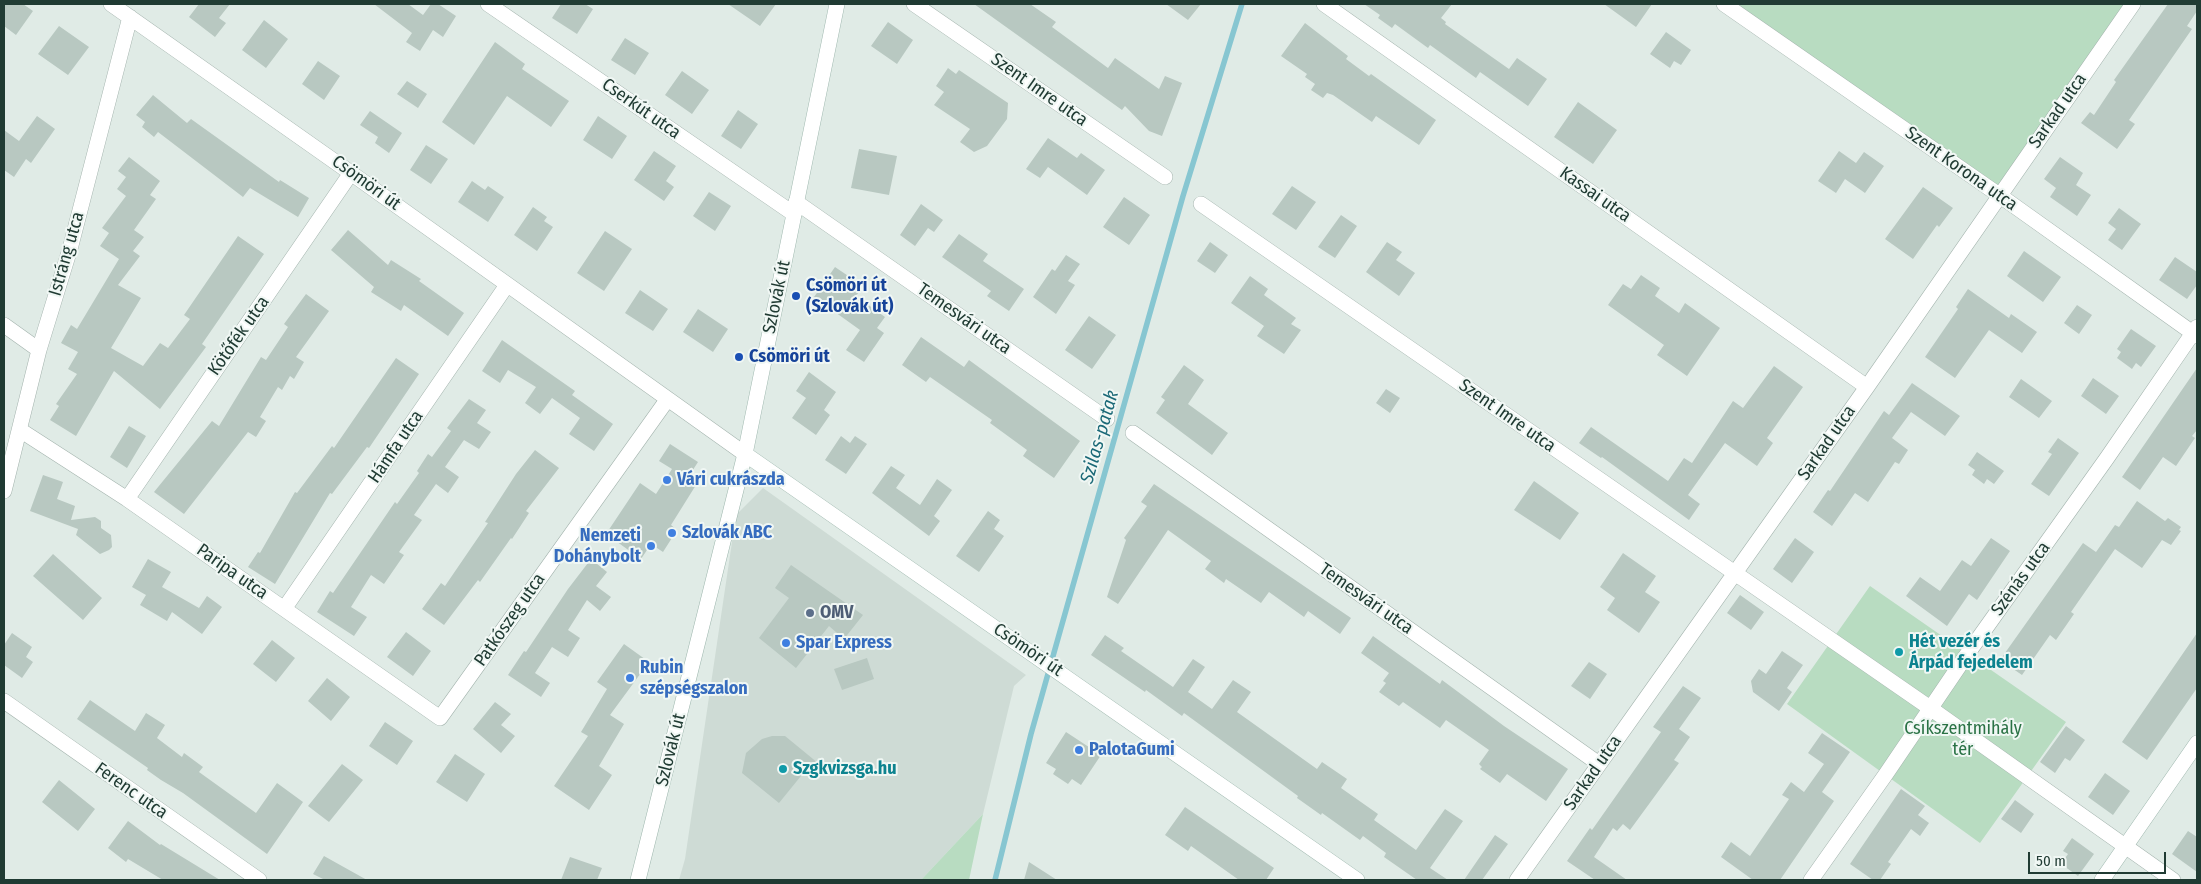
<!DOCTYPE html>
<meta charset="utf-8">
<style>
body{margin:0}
#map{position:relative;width:2201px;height:884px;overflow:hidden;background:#e0ebe6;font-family:"Fira Sans Condensed",sans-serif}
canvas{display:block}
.frame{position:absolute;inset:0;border:5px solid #203b33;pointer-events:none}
.scale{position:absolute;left:2028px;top:852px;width:138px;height:22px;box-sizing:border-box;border:2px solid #203b33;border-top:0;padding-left:6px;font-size:15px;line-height:18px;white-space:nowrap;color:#203b33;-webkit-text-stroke:4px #f0f7f4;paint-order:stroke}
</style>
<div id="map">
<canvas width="2201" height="884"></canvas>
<div class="frame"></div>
<div class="scale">50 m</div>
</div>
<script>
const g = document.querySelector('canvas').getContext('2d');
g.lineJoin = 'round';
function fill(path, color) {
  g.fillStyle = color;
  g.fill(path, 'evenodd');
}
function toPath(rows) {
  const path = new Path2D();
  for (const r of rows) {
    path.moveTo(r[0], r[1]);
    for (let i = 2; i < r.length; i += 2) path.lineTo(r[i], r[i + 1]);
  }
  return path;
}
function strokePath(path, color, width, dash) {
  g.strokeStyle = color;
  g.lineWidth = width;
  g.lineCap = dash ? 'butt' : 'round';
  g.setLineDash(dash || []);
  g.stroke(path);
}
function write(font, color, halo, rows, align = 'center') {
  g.font = font + ' "Fira Sans Condensed",sans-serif';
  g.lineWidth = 4;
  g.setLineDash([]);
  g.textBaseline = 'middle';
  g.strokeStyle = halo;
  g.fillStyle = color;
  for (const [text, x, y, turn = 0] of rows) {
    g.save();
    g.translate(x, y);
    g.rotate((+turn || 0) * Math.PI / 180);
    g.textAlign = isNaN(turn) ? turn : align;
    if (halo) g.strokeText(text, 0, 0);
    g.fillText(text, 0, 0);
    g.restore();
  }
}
const built = toPath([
 [763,488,1026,675,1014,686,983,814,921,880,679,880,685,859,736,515]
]);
const green = toPath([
 [1724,4,2133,4,1999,195],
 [1870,586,2066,722,1980,843,1787,704],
 [983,814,969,880,921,880]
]);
const stream = toPath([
 [995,880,1031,734,1183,196,1242,4]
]);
const building = toPath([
 [4,4,23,4,33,11,16,35,4,26],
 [199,4,230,4,219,18,226,23,215,37,189,17],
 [374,4,408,4,423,15,431,4,438,4,456,16,443,37,433,30,420,51,406,42,412,33],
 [561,4,585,4,593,9,577,34,552,18],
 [728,4,776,4,760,26],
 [974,4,1030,4,1056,22,1052,27,1108,68,1115,58,1159,89,1165,76,1182,83,1162,136,1149,131,1125,106,1122,110],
 [1166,4,1201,4,1188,20],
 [1364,4,1452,4,1441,18,1446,22,1445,24,1509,69,1517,58,1547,79,1528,106,1480,72,1476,78,1430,45,1428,48,1395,24,1392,28,1378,18,1380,15],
 [1604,4,1652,4,1636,27],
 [2168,4,2197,4,2197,11,2187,26,2192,29,2129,120,2135,124,2117,149,2081,123,2090,112,2094,115,2116,82,2114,80],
 [264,20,288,39,266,68,242,50],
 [888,22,913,40,897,64,871,46],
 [1305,23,1348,56,1346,59,1369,76,1371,74,1436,120,1419,145,1376,116,1372,122,1333,95,1327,93,1323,98,1311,90,1315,84,1305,77,1307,74,1281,56],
 [59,26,89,47,68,75,38,54],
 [1666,32,1691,50,1681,65,1674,61,1670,68,1650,54],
 [625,38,649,53,635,75,611,60],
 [495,42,525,64,522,69,569,101,551,127,507,96,474,145,442,122],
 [318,61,340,76,324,100,302,84],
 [948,68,956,74,959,70,1008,103,1007,119,987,146,974,152,960,142,970,129,934,105,944,92,936,86],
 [682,71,709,90,692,114,665,95],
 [407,81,427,94,418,108,397,94],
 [153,95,187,123,191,119,279,182,280,180,309,198,298,217,250,188,243,197,158,132,154,137,142,127,145,122,136,115],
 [1578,102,1617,130,1593,164,1554,137],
 [738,110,758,124,741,149,721,136],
 [370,111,402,133,389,153,375,143,378,137,360,125],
 [37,116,55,129,31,163,26,159,14,177,4,170,4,130,19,141],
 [598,116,627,136,612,159,583,140],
 [1048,138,1077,158,1081,153,1105,170,1087,195,1048,167,1040,178,1026,169],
 [426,145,448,159,431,184,410,170],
 [859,149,897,156,889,195,851,188],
 [654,151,676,166,666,181,674,187,664,201,634,180],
 [1839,151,1856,163,1864,152,1884,166,1865,193,1845,179,1836,193,1818,181],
 [129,157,160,181,150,195,156,199,134,230,144,237,133,251,140,256,118,285,141,298,111,348,143,366,160,343,168,348,190,319,184,315,238,236,264,254,202,344,206,347,160,409,114,371,76,436,50,420,59,406,56,404,77,374,68,369,78,352,61,343,71,325,77,329,119,259,100,246,109,233,102,228,126,196,117,189,126,177,118,171],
 [2060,157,2083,173,2076,185,2091,195,2077,216,2050,197,2056,188,2044,179],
 [472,181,485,190,488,186,504,197,488,222,458,202],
 [1292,186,1316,202,1296,230,1272,214],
 [1923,187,1953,208,1939,227,1937,225,1913,259,1885,239],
 [709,192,731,206,715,231,693,216],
 [1124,197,1150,215,1129,245,1103,227],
 [921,204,943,220,934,232,928,228,915,246,900,235],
 [533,207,547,217,544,221,553,227,537,251,514,235],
 [2119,208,2141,224,2122,250,2108,240,2116,229,2108,223],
 [1341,215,1357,226,1335,258,1318,247],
 [348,230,388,265,391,260,421,279,419,281,464,313,448,336,404,305,401,311,371,292,374,287,331,250],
 [605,231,632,249,604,291,577,273],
 [959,234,988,254,983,261,1024,289,1009,311,987,296,991,291,942,257],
 [1210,242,1228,255,1215,273,1197,261],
 [1387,242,1402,252,1396,260,1415,273,1399,296,1366,272],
 [2024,251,2061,277,2043,302,2007,276],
 [1066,255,1080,264,1068,281,1075,285,1056,314,1033,297,1052,269,1055,271],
 [2175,257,2197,272,2197,285,2187,299,2159,280],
 [835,267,863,286,856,296,885,317,877,328,884,333,864,362,846,350,860,330,814,297],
 [1641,275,1660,288,1655,296,1679,313,1685,303,1720,328,1687,376,1657,355,1664,345,1608,305,1623,284,1631,289],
 [1250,276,1268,289,1264,295,1296,318,1291,324,1301,330,1284,354,1257,336,1264,326,1231,303],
 [1968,289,2009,318,2011,314,2037,332,2022,353,1989,330,1955,378,1925,357,1958,309,1956,307],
 [640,290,668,309,653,331,625,313],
 [306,294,329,311,296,357,304,362,294,379,290,376,282,390,278,387,260,417,266,421,256,437,248,432,184,514,154,492,212,421,219,426,261,357,266,360,288,327,284,324],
 [2077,305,2092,315,2079,334,2064,323],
 [698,309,728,329,713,352,683,332],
 [1089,316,1116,335,1092,369,1065,350],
 [2131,329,2156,346,2141,367,2136,363,2132,369,2117,358,2121,352,2117,349],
 [921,337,964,367,969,360,1080,441,1054,478,1023,456,1027,450,990,423,992,420,930,377,926,382,902,365],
 [502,340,575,391,572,395,613,424,594,451,569,434,580,418,552,398,540,414,525,403,536,387,508,370,500,383,482,371],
 [396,358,419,374,369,448,367,447,332,494,330,493,275,584,248,567,258,552,260,553,295,492,297,493,332,446,334,448],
 [1184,365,1204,380,1188,404,1228,433,1212,455,1156,413,1165,400,1161,397],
 [1774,366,1803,387,1767,438,1773,443,1757,466,1725,443,1688,495,1700,504,1689,520,1602,457,1601,458,1579,443,1591,427,1668,481,1684,458,1692,463,1733,401,1743,408],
 [2197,368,2197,430,2192,436,2195,438,2176,466,2163,457,2140,490,2122,477],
 [809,372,836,392,824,410,830,415,816,435,792,418,806,398,796,391],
 [2093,378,2119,396,2106,414,2081,396],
 [2021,379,2052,401,2039,418,2009,397],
 [1912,383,1960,416,1945,436,1911,412,1892,438,1908,450,1899,464,1895,462,1868,502,1855,493,1832,526,1813,512,1828,490,1830,491,1884,411,1889,415],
 [1386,389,1400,398,1390,413,1376,403],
 [469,399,486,410,477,423,491,432,479,449,464,440,445,467,459,477,448,493,436,484,414,515,422,520,399,552,404,555,384,584,371,575,351,607,367,617,354,636,317,612,330,591,333,593,395,502,397,504,419,473,417,471,428,454,432,457,451,431,447,428],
 [129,426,146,436,127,468,110,457],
 [841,436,850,443,855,436,867,444,846,474,825,460],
 [2058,438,2079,453,2049,496,2031,484,2052,454,2048,452],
 [670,444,698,462,687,479,696,485,671,525,677,530,663,552,651,544,641,559,606,534,640,483,656,494,672,469,659,461],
 [535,450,559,468,526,511,529,513,512,539,511,538,480,582,478,580,444,625,422,609,441,583,445,586,488,523,485,522,516,474],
 [1977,452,2004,471,1994,484,1987,479,1984,484,1972,475,1975,470,1968,465],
 [891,466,905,475,896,488,920,505,937,479,952,490,934,516,940,521,929,536,872,493],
 [43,475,63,482,57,499,75,506,71,520,95,517,101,521,101,528,111,535,112,547,109,550,100,554,76,535,78,529,30,511],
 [1534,481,1579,513,1560,540,1514,510],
 [1154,484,1351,618,1340,634,1308,611,1304,617,1269,592,1261,603,1226,579,1224,583,1205,569,1211,561,1168,530,1118,604,1107,597,1126,540,1124,538,1147,506,1141,502],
 [2137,501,2165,521,2168,518,2181,527,2179,530,2181,531,2171,545,2162,540,2142,568,2115,549,2071,612,2074,614,2056,640,2050,635,2022,675,2000,660,2083,543,2096,552,2115,525,2119,527],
 [988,511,1000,520,994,529,1004,536,979,572,956,556],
 [1795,538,1814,552,1792,583,1773,569],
 [1991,538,2010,551,1977,600,1969,594,1947,626,1906,596,1920,577,1940,591,1962,560,1971,566],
 [1623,553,1656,576,1645,592,1660,602,1639,633,1607,610,1615,598,1600,587],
 [53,554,102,598,83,620,33,576],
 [148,559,171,572,162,587,199,608,207,596,222,607,202,634,172,612,167,621,140,605,146,595,132,587],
 [591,559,607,572,596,586,611,597,600,611,587,600,568,630,580,638,568,657,552,647,535,673,550,683,541,697,508,675,524,651,526,652,568,589],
 [791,565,863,615,844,639,829,626,796,668,759,638,789,598,775,588],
 [1740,595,1764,612,1751,630,1727,613],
 [406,632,431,651,413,676,387,657],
 [12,633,32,647,26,657,33,662,22,678,4,665,4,645],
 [2197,633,2197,688,2147,760,2122,742],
 [1105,635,1124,648,1121,651,1173,687,1193,659,1205,667,1188,692,1212,709,1233,680,1251,692,1237,712,1317,769,1322,762,1347,779,1341,788,1378,814,1374,820,1416,850,1445,809,1463,821,1430,868,1448,880,1417,880,1384,857,1386,853,1363,836,1360,840,1322,813,1321,815,1297,798,1298,796,1184,713,1182,716,1146,690,1145,692,1091,655],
 [1373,636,1440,684,1442,680,1504,726,1568,769,1546,801,1507,774,1500,783,1480,769,1482,767,1479,764,1489,750,1446,720,1440,728,1403,702,1399,706,1379,692,1386,683,1383,681,1389,673,1361,653],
 [272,640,295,658,276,682,253,664],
 [624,644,649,662,610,715,624,724,599,766,612,775,589,810,554,786,588,736,581,732,607,689,597,682],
 [1782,651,1803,665,1787,688,1792,692,1779,711,1753,692,1751,681,1759,669,1766,674],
 [867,658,874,679,842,690,834,669],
 [1589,662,1607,674,1590,699,1571,686],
 [327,678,350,697,331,721,308,701],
 [1683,686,1701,698,1679,729,1690,737,1674,760,1679,763,1630,830,1623,824,1617,831,1613,828,1594,857,1627,880,1595,880,1567,861,1590,828,1592,830,1661,732,1653,727],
 [90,700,135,731,146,713,165,725,157,738,182,757,184,753,203,767,199,772,256,813,277,783,303,802,267,854,183,793,161,780,147,770,148,768,77,719],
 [495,702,511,714,501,725,515,736,501,753,473,729],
 [385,722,413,741,397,765,369,746],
 [2066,726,2085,740,2070,761,2065,758,2055,773,2040,762],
 [1066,732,1101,755,1081,785,1072,779,1068,784,1053,774,1056,769,1046,763],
 [1822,733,1850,752,1822,792,1834,801,1780,880,1753,880,1721,857,1731,842,1750,856,1789,799,1782,795,1791,782,1804,792,1824,764,1808,753],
 [772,736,785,736,824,768,815,779,805,771,779,803,742,773,746,753,762,739],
 [455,754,485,774,467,802,436,782],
 [342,764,363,780,329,822,308,806],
 [2105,773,2130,791,2113,815,2088,797],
 [59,780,95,809,78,831,42,802],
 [1901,789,1925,806,1918,815,1929,823,1920,836,1911,829,1888,862,1891,864,1880,880,1873,880,1850,864],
 [2015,800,2034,814,2021,833,2001,819],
 [1185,807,1274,868,1266,880,1239,880,1191,846,1188,851,1165,835],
 [128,821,160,845,161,844,220,880,163,880,128,859,126,862,108,848],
 [2188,831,2197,837,2197,872,2172,854],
 [1495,835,1508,844,1482,880,1464,880],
 [2072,838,2094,854,2078,876,2061,864,2068,854,2063,851],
 [324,856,367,880,325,880,313,874],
 [570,857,602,868,597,880,561,880],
 [1029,862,1057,880,1024,880]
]);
const street = toPath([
 [111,4,351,173,745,454],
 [488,4,794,214],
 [914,4,1165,177],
 [1324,4,1867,387],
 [1724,4,1999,195,2197,336],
 [796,202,1107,419],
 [1201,204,1930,708,2173,880],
 [4,325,39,350],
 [20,430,127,499,440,718,667,400],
 [1133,433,1599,764],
 [4,491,39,350,70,249,130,17],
 [127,499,351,173],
 [284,609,507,285],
 [4,701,259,880],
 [1517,880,1867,387,2133,4],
 [1811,880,1886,774,1968,653,2107,458,2197,327]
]);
const secondary = toPath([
 [745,454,1357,880],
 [638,880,745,454,837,4],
 [2102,880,2197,743]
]);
const markers = [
 [796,296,5,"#1a4fb4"],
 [739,357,5,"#1a4fb4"],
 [667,480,5,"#3f7fe0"],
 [672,533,5,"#3f7fe0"],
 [651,546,5,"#3f7fe0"],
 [810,613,5,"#5c6f8a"],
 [786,643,5,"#3f7fe0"],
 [1899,652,5,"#0f9aa8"],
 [630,678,5,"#3f7fe0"],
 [1079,750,5,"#3f7fe0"],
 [783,769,5,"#0f9aa8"]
];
const streetNames = [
 ["Szent Imre utca",1039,90,35],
 ["Cserkút utca",641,109,35],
 ["Sarkad utca",2058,111,-55],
 ["Szent Korona utca",1961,169,35],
 ["Csömöri út",366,183,36],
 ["Kassai utca",1595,195,35],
 ["Istráng utca",67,254,-74],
 ["Szlovák út",777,297,-78],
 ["Temesvári utca",964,319,35],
 ["Kötőfék utca",239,336,-55],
 ["Szent Imre utca",1507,416,35],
 ["Sarkad utca",1827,443,-55],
 ["Hámfa utca",396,447,-56],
 ["Paripa utca",232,572,35],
 ["Szénás utca",2021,579,-54],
 ["Temesvári utca",1366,599,35],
 ["Patkószeg utca",510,620,-55],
 ["Csömöri út",1028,650,34],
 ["Szlovák út",671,750,-76],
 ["Sarkad utca",1593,773,-55],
 ["Ferenc utca",131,791,35]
];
const transitNames = [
 ["Csömöri út",806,286],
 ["(Szlovák út)",806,307],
 ["Csömöri út",749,357]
];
const shopNames = [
 ["Vári cukrászda",677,480],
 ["Szlovák ABC",682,533],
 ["Nemzeti",641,536,"right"],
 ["Dohánybolt",641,557,"right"],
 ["Spar Express",796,643],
 ["Rubin",640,668],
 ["szépségszalon",640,689],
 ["PalotaGumi",1089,750]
];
const serviceNames = [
 ["OMV",820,613]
];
const cultureNames = [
 ["Hét vezér és",1909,642],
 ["Árpád fejedelem",1909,663],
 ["Szgkvizsga.hu",793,769]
];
const parkNames = [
 ["Csíkszentmihály",1963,729],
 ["tér",1963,750]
];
const waterNames = [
 ["Szilas-patak",1100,437,-74]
];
fill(built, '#cedbd5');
fill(green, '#b8dcc1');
strokePath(stream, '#87c6d1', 5.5);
fill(building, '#b8c8c1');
strokePath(street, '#a3b3ad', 16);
strokePath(secondary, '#9eb7ae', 16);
strokePath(street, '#fff', 15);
strokePath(secondary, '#fff', 15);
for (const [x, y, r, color] of markers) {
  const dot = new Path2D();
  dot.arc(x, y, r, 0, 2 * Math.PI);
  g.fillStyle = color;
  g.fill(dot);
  strokePath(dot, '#f0f7f4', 2);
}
write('18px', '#203b33', '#f0f7f4', streetNames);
write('bold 18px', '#164399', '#f0f7f4', transitNames, 'left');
write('bold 18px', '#366cbe', '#f0f7f4', shopNames, 'left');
write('bold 18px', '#4e5e75', '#f0f7f4', serviceNames, 'left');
write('bold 18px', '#0d838f', '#f0f7f4', cultureNames, 'left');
write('18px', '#2a7245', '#f0f7f4', parkNames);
write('italic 19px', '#1b6977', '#f0f7f4', waterNames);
</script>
